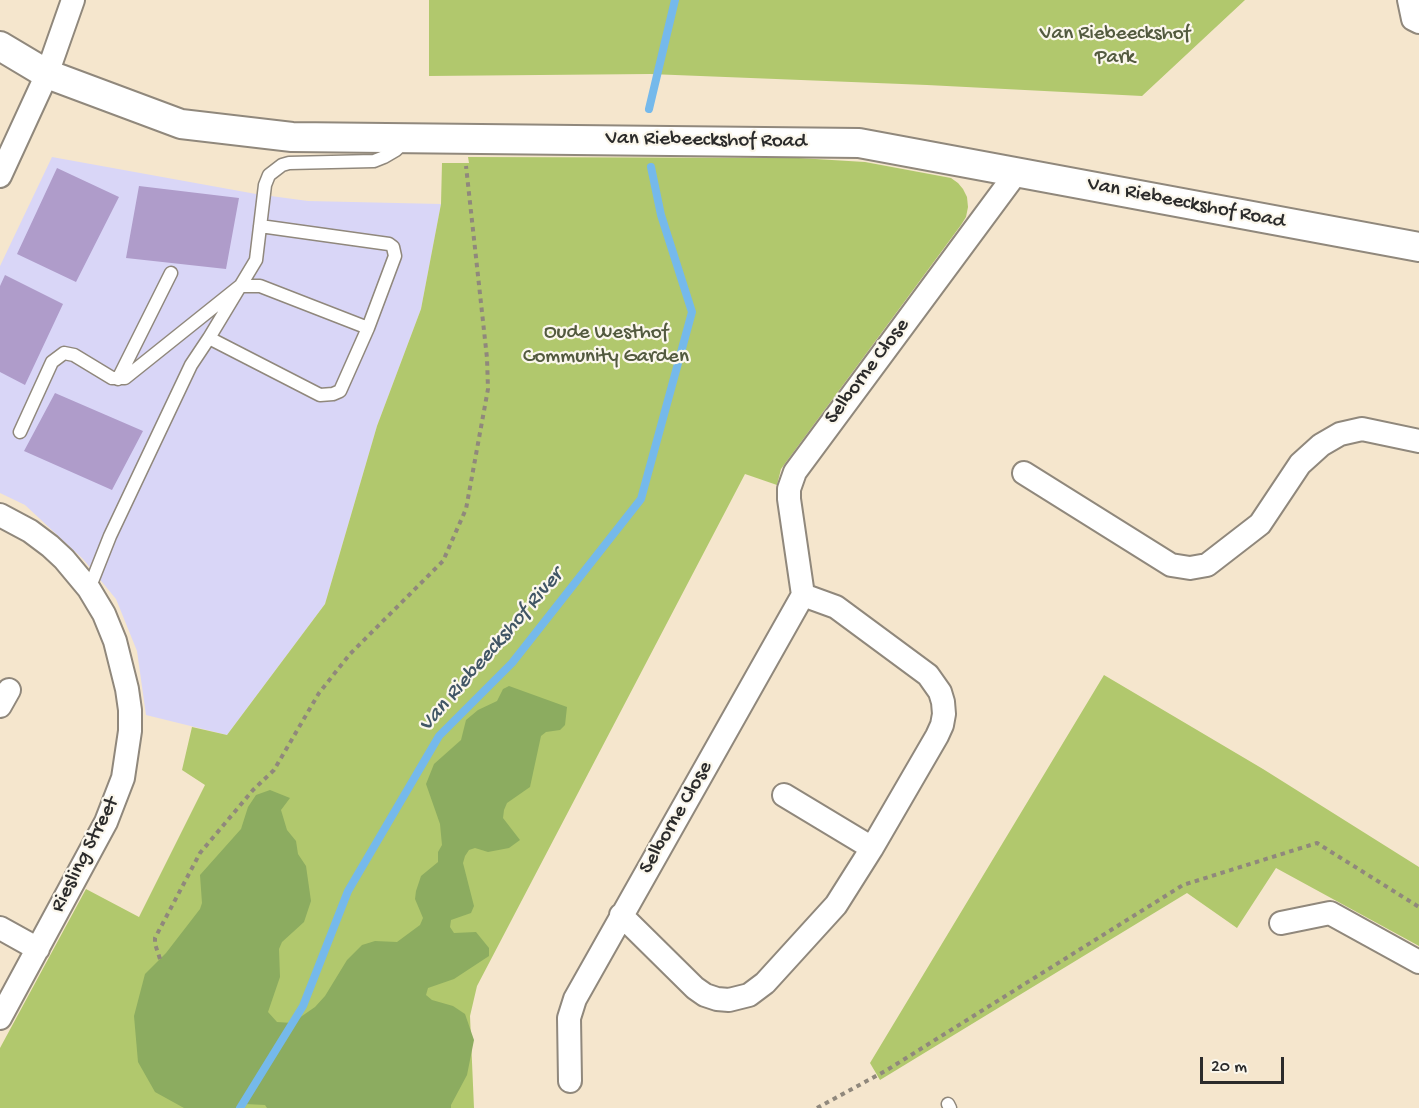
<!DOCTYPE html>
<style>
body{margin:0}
#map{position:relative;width:1419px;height:1108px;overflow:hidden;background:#f5e6cd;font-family:"Gochi Hand",sans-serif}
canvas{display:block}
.scale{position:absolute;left:1200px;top:1057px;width:84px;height:27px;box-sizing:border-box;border:3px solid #2b2b2b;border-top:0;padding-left:8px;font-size:18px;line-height:21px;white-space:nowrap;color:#2b2b2b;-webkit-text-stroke:4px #fbf7ec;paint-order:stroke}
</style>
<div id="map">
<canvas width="1419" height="1108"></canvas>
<div class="scale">20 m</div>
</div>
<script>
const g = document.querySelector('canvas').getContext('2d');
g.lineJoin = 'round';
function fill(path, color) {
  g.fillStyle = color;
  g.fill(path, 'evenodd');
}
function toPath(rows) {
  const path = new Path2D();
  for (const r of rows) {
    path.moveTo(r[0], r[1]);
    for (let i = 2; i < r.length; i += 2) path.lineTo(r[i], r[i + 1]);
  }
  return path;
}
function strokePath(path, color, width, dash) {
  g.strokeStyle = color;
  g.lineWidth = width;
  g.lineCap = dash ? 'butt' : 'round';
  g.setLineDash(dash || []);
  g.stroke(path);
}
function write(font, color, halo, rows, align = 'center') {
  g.font = font + ' "Gochi Hand",sans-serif';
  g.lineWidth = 4.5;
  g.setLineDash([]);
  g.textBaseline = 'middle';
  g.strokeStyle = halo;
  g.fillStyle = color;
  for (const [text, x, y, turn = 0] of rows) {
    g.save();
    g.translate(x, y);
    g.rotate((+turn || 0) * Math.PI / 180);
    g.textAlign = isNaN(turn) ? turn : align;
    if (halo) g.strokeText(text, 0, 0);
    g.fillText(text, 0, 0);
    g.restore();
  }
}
const built = toPath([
 [52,157,256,194,308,201,441,204,421,309,377,426,325,604,227,735,146,715,137,651,116,599,83,559,25,505,0,493,0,266]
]);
const green = toPath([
 [429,0,1245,0,1142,96,927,85,650,74,429,76],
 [468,157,799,158,865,162,951,178,958,183,963,189,967,197,968,207,966,217,961,225,781,469,777,485,745,474,477,986,470,1016,474,1108,0,1108,0,1048,86,889,139,917,205,785,182,770,192,727,227,735,325,604,377,426,421,309,441,204,442,163,469,163],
 [1104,675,1263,769,1419,867,1419,946,1276,868,1237,928,1187,893,880,1080,870,1063]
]);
const forest = toPath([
 [509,686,567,707,565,725,560,730,546,732,541,736,530,787,507,803,504,810,503,818,520,840,509,848,488,852,475,848,469,850,465,856,463,863,474,906,471,913,451,920,450,927,454,933,476,932,489,948,489,956,454,979,428,988,426,995,432,1000,453,1006,465,1014,474,1040,467,1075,451,1105,451,1108,267,1108,265,1105,245,1104,240,1108,184,1108,155,1092,138,1062,134,1016,145,974,166,953,200,909,202,903,200,875,241,829,248,807,256,795,270,790,290,798,281,810,287,830,296,841,298,854,306,866,311,901,304,922,282,942,279,949,280,977,268,1012,277,1022,292,1023,315,1007,325,996,347,960,362,945,375,941,397,942,420,925,423,918,415,899,416,891,421,876,438,862,438,852,442,845,440,824,426,784,434,764,461,740,466,720,478,710,497,701,503,689]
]);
const stream = toPath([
 [649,109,675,0],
 [240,1108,303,1006,348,891,439,736,512,663,641,499,692,312,661,215,651,167]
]);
const building = toPath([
 [57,168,119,197,76,282,17,254],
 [139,186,239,198,226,269,126,258],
 [5,275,63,304,25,385,0,372,0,286],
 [55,393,143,431,112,490,24,451]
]);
const path = toPath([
 [160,959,155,944,155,938,200,853,253,790,274,770,319,693,350,654,443,561,466,509,488,389,487,358,466,166],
 [817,1108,887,1070,1183,885,1317,843,1419,907]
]);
const service = toPath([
 [209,338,320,395,333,394,340,391,368,328,395,256,393,247,389,244,260,226],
 [118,379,171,273],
 [20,432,52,362,64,353,74,355,112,378,125,378,240,286,260,286,368,328],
 [89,589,110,536,191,365,209,338,256,260,265,185,269,175,282,165,289,163,374,161,384,157,396,150,403,143],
 [948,1104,950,1108]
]);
const minor = toPath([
 [1409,0,1413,19,1419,22],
 [0,176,47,74,73,0],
 [1024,473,1171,565,1190,568,1207,565,1260,524,1300,464,1321,445,1340,434,1362,429,1419,441],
 [0,515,30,531,50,546,64,559,89,589,104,614,115,641,127,689,130,710,130,731,123,778,106,822,0,1018],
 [0,706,9,690],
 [784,795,872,848],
 [621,915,695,988,705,995,717,999,729,1000,749,995,765,983,836,905,872,848,937,736,942,725,944,714,943,702,940,692,928,675,836,607,803,595],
 [1281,923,1330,913,1419,962],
 [0,928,38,949],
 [570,1081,569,1018,575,999,803,595,789,499,789,489,795,472,1017,172]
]);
const tertiary = toPath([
 [0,46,47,74,181,124,292,137,859,143,1419,247]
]);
const parkNames = [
 ["Van Riebeeckshof",1115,35],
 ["Park",1115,59],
 ["Oude Westhof",606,334],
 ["Community Garden",606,358]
];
const streetNames = [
 ["Van Riebeeckshof Road",706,141,1],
 ["Van Riebeeckshof Road",1186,204,11],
 ["Selborne Close",868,372,-53],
 ["Selborne Close",677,818,-60],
 ["Riesling Street",86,855,-63]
];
const waterNames = [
 ["Van Riebeeckshof River",492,651,-49]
];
fill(built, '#d9d6f7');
fill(green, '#b1c86d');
fill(forest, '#8cac60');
strokePath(stream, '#75b9eb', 8);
fill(building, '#af9cca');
strokePath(service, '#90887c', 15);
strokePath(minor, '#90887c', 26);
strokePath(tertiary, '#90887c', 32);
strokePath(path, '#90887c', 4, [4.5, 4.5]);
strokePath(service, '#fff', 12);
strokePath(minor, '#fff', 22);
strokePath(tertiary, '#fff', 28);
write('21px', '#535a3f', '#fbf7ec', parkNames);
write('21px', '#2b2b2b', '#fbf7ec', streetNames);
write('italic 22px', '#415665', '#fbf7ec', waterNames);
</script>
